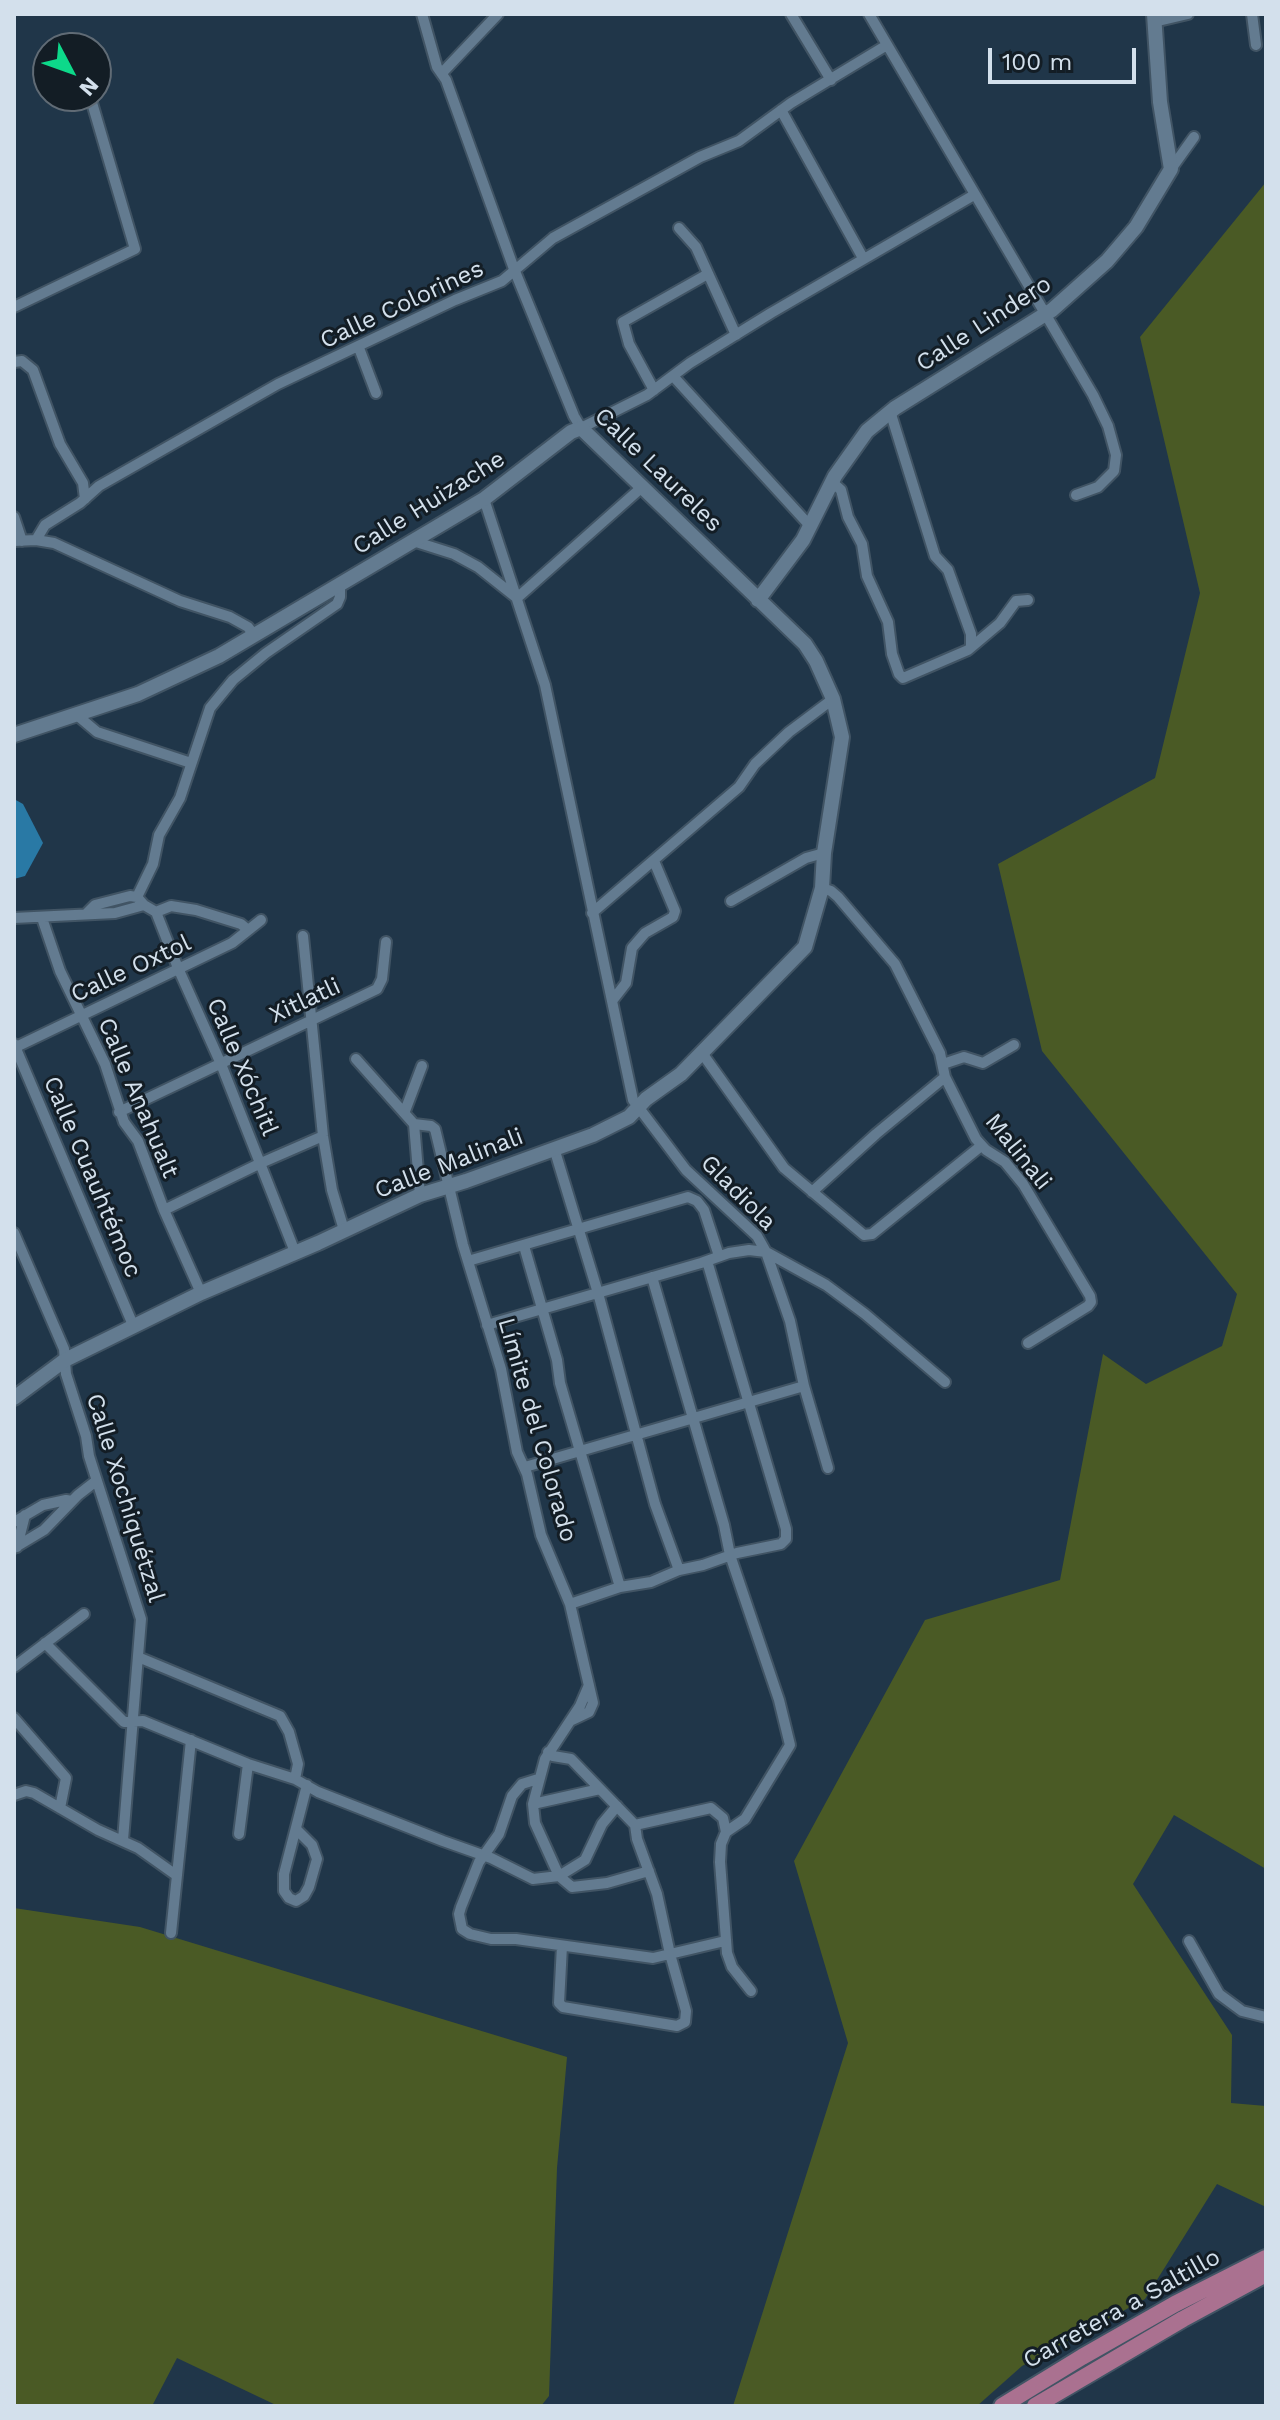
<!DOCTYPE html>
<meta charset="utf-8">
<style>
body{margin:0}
#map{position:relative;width:1280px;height:2420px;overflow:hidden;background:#203649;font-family:"Work Sans",sans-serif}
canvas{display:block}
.frame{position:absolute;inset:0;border:16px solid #d3e0ec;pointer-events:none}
.north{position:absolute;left:32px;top:32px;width:80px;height:80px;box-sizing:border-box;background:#131d25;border:2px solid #606b75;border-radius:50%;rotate:131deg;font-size:22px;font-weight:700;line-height:32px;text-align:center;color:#d3e0ec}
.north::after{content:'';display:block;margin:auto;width:28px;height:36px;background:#0dd98a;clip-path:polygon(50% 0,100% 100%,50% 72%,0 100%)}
.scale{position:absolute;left:988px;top:48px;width:148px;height:36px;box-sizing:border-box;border:4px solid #d3e0ec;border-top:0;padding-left:10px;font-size:24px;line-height:28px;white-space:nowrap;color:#d3e0ec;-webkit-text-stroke:6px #131d25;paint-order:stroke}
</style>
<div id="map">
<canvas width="1280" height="2420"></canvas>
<div class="frame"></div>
<div class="north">N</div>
<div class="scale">100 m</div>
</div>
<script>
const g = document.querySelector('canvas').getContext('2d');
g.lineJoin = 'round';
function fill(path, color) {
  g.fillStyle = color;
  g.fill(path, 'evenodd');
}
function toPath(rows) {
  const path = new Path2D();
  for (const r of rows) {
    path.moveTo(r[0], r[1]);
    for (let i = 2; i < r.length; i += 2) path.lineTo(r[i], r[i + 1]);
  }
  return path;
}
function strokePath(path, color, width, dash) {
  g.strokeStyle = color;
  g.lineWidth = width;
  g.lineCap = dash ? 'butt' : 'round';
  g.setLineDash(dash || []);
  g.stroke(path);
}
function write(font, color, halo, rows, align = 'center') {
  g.font = font + ' "Work Sans",sans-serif';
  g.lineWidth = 6;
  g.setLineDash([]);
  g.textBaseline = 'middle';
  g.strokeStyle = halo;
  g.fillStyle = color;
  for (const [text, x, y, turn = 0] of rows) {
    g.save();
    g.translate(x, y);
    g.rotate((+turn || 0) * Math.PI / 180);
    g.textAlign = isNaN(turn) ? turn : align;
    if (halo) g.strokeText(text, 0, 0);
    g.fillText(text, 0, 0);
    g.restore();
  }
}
const green = toPath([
 [1266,182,1266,1869,1174,1815,1133,1884,1232,2035,1231,2103,1266,2106,1266,2207,1217,2184,1145,2299,1022,2366,977,2406,733,2406,848,2043,794,1861,925,1620,1060,1580,1103,1354,1146,1384,1222,1346,1237,1294,1042,1051,998,864,1155,778,1200,593,1140,337],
 [14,1908,140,1927,567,2057,557,2168,549,2396,541,2406,278,2406,177,2358,152,2406,14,2406]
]);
const water = toPath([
 [14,799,23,804,43,843,25,876,14,879]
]);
const street = toPath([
 [422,14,437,67,446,80,514,269,574,416,581,428,647,395,690,363,771,313,974,195],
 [791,14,831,80],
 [869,14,1093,395,1108,426,1116,455,1114,471,1098,487,1076,495],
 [1252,14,1256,45],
 [1154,22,1188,14],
 [442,73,498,14],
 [781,110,863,258],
 [1171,169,1194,137],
 [679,228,696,247,736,335],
 [14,307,135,249,90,96],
 [359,348,376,393],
 [14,362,22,361,33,370,60,444,83,483,85,499],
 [673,376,811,527],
 [654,390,629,344,623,322,706,275],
 [890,411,935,556,948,570,971,634,971,647],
 [832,482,841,490,848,517,862,544,867,576,888,622,892,654,899,674,903,678,968,650,1000,623,1016,601,1028,600],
 [484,499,545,685,633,1100,686,1170,757,1236,766,1252,826,1285,865,1314,945,1382],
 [14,517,22,541],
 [36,540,45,525,80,503,99,486,278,384,455,300,502,281,553,238,700,157,739,141,791,103,887,45],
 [14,541,36,540,54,543,180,601,230,617,248,627,254,635],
 [413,541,454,554,478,567,517,598,641,488],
 [78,716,97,732,191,763],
 [822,888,831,891,838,897,895,964,940,1053,945,1077,976,1139,986,1150,1005,1162,1023,1184,1090,1296,1091,1302,1088,1306,1028,1343],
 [137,897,153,864,159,835,180,798,210,708,233,680,266,653,337,604,340,597,340,584],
 [731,901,806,858,824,853],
 [156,912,171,906,196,910,241,924,248,930],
 [592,913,739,787,755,764,789,732,833,699],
 [86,914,95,905,130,896,137,897,144,905,156,912,178,968,221,1064,295,1252],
 [14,918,115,913,144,905],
 [42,918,60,971,105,1064,124,1122,138,1141,164,1210,201,1293],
 [303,936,323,1136,332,1190,344,1230],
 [612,1001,626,983,632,948,645,933,673,917,675,911,654,861],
 [14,1044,133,1325],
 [14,1048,232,943,261,920],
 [702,1053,784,1168,864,1235,872,1234,981,1146],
 [356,1059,414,1124,420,1195],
 [943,1064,964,1057,983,1063,1014,1045],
 [405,1111,422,1066],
 [119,1112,377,989,382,979,386,942],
 [414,1124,431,1126,435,1129,463,1245,501,1369,517,1452,527,1474,541,1535,570,1604,593,1703,589,1712,570,1721],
 [554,1148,598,1293,655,1504,679,1570],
 [812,1192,876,1134,945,1077],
 [164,1210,261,1163,323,1136],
 [14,1233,64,1349,66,1374,86,1436,89,1456,141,1619,123,1840],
 [524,1246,557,1360,560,1383,620,1587],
 [468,1261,688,1197,697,1201,704,1210,719,1256],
 [652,1277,724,1525,730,1555,779,1700,790,1745,745,1819,726,1832],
 [487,1325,701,1263,729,1253,749,1250,766,1252,790,1321,804,1386],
 [525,1467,804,1386,828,1468],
 [14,1522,43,1505,66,1500,72,1501],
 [17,1547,25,1515],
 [14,1548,44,1530,78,1495,96,1481],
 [570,1604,620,1587,651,1582,679,1570,703,1565,737,1553,781,1544,786,1539,786,1529,707,1261],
 [45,1643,124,1722,143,1721,248,1764,295,1779,318,1792,443,1841,491,1858,533,1879,559,1876,585,1860,602,1824,617,1806],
 [138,1657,280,1716,289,1732,298,1764,295,1779],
 [14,1667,84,1614],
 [589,1685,580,1706,545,1759,533,1804,535,1823,559,1876,572,1887,607,1883,649,1871],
 [14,1718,66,1778,60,1808],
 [548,1752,553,1756,571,1759,635,1825,637,1839,657,1894,670,1954,725,1941],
 [538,1779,522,1784,512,1796,499,1834,479,1862,461,1907,459,1914,462,1929,470,1934,491,1939,516,1939,653,1958,670,1954,686,2011,685,2022,677,2026,563,2007,559,2003,562,1946],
 [14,1795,26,1791,34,1793,98,1830,138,1848,176,1875],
 [533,1804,600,1789],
 [635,1825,711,1808,723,1818,726,1832,721,1844,720,1862,727,1953,732,1967,751,1991],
 [297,1830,312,1845,317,1859,309,1887,304,1896,296,1901,289,1898,284,1891,284,1874,307,1785],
 [239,1834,248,1764],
 [171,1933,191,1740],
 [1189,1941,1219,1994,1242,2011,1266,2017]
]);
const secondary = toPath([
 [758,600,803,540,835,476,867,431,895,408,1052,310,1107,261,1136,227,1171,169,1160,102,1154,14],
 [14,735,138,694,219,656,484,499,571,432,581,428,805,644,816,661,833,699,842,737,824,853,822,888,805,947,681,1074,646,1099,629,1117,593,1135,466,1181,420,1195,318,1243,201,1293,65,1360,14,1398]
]);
const primary = toPath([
 [1002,2406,1082,2357,1175,2304,1266,2258],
 [1035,2406,1183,2319,1266,2274]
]);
const streetNames = [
 ["Calle Colorines",402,305,-25],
 ["Calle Lindero",984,324,-33],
 ["Calle Laureles",658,470,44],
 ["Calle Huizache",429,503,-32],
 ["Calle Oxtol",131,969,-25],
 ["Xitlatli",305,1001,-25],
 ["Calle Xóchitl",242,1067,67],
 ["Calle Anahualt",138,1098,67],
 ["Malinali",1018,1152,51],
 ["Calle Malinali",449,1164,-21],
 ["Calle Cuauhtémoc",92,1177,67],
 ["Gladiola",738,1193,45],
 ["Límite del Colorado",537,1430,74],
 ["Calle Xochiquétzal",125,1498,73],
 ["Carretera a Saltillo",1122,2309,-29]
];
fill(green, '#4a5a25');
fill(water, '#2979a5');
strokePath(street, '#415464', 14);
strokePath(secondary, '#415464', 18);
strokePath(primary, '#415464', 20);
strokePath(street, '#637b90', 10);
strokePath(secondary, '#637b90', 14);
strokePath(primary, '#aa7190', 16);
write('24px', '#d3e0ec', '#131d25', streetNames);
</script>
